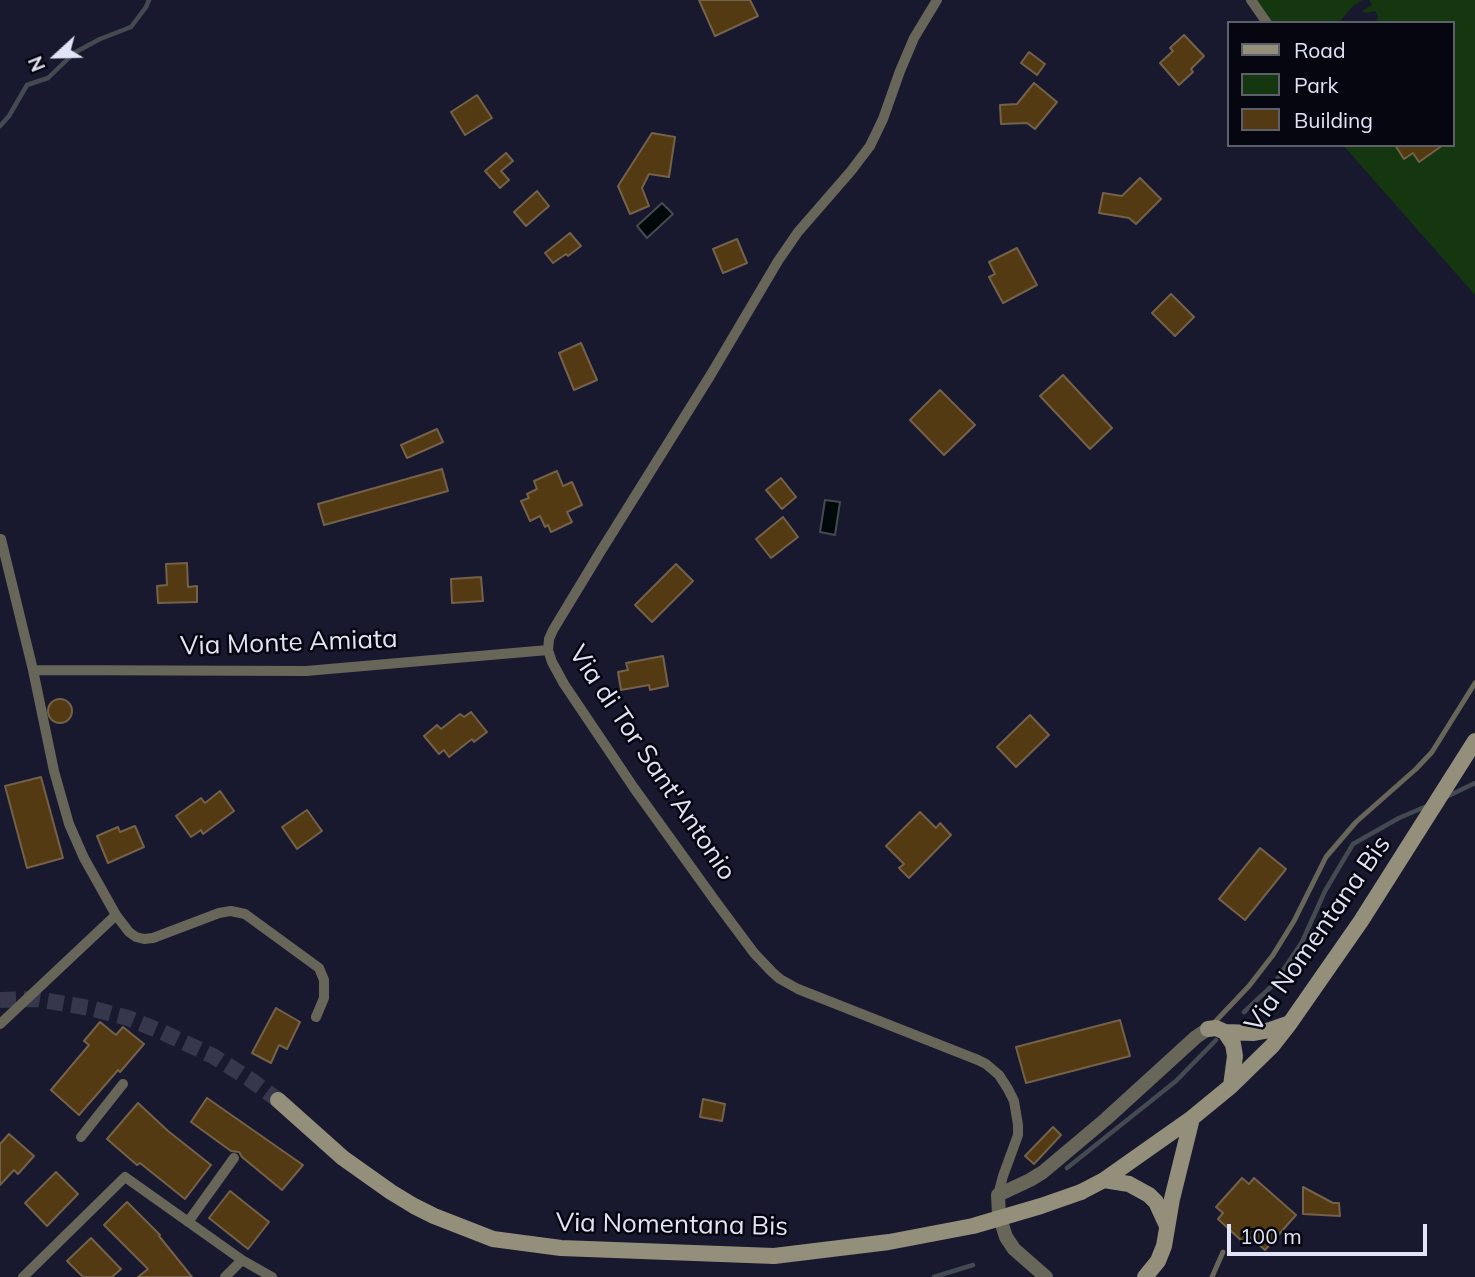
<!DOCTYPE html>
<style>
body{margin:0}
#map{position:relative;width:1475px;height:1277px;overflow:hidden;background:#18192f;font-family:Mulish,sans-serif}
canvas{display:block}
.legend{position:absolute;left:1227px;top:21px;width:228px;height:126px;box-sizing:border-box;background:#05060f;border:2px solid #5d5f6b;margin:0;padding:9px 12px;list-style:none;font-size:21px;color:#e1e4f4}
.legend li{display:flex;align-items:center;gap:14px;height:35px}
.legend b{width:35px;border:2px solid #5d5f6b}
.north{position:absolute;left:21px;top:21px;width:70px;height:70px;-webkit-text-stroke:5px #05060f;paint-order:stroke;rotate:248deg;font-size:19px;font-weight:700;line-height:28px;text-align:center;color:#e1e4f4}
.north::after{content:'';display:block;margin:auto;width:24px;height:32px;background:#e1e4f4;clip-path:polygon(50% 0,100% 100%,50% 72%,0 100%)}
.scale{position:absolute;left:1227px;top:1224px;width:200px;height:32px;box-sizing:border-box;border:4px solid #e1e4f4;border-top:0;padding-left:9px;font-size:21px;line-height:24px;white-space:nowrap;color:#e1e4f4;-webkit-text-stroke:5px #05060f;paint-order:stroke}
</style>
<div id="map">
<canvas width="1475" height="1277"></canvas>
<ul class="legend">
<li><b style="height:9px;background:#948f7b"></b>Road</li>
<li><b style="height:19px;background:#15370f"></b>Park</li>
<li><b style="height:19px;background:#533a12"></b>Building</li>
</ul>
<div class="north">N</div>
<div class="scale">100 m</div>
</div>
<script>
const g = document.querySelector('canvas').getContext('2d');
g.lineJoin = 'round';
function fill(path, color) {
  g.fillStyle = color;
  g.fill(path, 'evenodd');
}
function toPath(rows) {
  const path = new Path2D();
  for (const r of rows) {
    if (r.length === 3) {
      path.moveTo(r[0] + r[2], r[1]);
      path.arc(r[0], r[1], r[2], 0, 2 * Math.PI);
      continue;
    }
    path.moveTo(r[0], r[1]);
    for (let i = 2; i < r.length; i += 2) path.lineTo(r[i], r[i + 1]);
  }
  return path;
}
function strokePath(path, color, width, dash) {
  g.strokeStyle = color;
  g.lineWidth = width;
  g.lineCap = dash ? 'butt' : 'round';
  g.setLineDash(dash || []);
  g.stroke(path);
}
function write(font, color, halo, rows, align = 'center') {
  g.font = font + ' Mulish,sans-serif';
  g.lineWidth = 5;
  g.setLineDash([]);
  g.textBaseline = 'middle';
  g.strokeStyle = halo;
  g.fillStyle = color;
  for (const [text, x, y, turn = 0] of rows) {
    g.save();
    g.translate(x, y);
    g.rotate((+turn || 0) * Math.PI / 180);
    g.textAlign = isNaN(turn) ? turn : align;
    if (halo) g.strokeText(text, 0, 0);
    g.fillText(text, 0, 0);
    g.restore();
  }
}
const green = toPath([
 [1255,0,1362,0,1352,7,1341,20,1342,23,1271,23],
 [1369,0,1475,0,1475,295,1343,145,1452,145,1452,23,1376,23,1378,16,1375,11,1366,13,1362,11,1372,5]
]);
const water = toPath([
 [662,203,673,214,647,238,637,226,662,203],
 [825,500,840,502,835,535,820,532,825,500]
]);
const stream = toPath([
 [0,126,9,116,27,85,48,78,74,53,100,39,131,27,146,7,149,0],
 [1444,798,1475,783],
 [1244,1012,1274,984,1302,942,1325,891,1353,844,1399,818,1427,806],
 [1067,1168,1176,1081,1216,1040],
 [934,1277,973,1265]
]);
const building = toPath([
 [699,0,750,0,758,16,715,36,699,0],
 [1184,35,1204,56,1191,69,1193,72,1179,85,1160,63,1173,51,1170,48,1184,35],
 [1029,52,1045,64,1037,75,1021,63,1029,52],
 [1034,83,1057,102,1035,129,1027,123,1001,124,1000,105,1017,104,1034,83],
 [477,95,492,118,465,135,451,112,477,95],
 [652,133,675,137,669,177,649,174,642,188,649,206,630,214,618,186,652,133],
 [1395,145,1443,145,1419,162,1413,153,1404,159,1395,145],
 [506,153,513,161,501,171,509,180,500,188,485,171,506,153],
 [1140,178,1161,199,1136,224,1129,218,1099,213,1103,193,1122,196,1140,178],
 [537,191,549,206,526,226,514,212,537,191],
 [570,233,581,246,568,256,566,254,553,263,545,253,570,233],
 [737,239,747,263,723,273,713,249,737,239],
 [1017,248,1037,285,1003,303,989,277,995,274,989,262,1017,248],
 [1171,294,1194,317,1175,336,1152,313,1171,294],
 [581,343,597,380,574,390,559,353,581,343],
 [1063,375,1112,428,1090,449,1040,396,1063,375],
 [940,390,975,425,944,455,910,420,940,390],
 [437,429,443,442,407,458,401,445,437,429],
 [442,469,448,491,324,525,318,504,442,469],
 [557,471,563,486,572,482,582,505,567,512,572,522,551,532,548,525,545,527,540,516,530,521,521,501,529,498,527,494,537,489,534,481,557,471],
 [781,478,796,497,782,509,766,490,781,478],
 [783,517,798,537,771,558,756,539,783,517],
 [187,563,188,587,197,586,197,602,158,603,157,586,167,585,166,564,187,563],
 [676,564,693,581,652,622,635,605,676,564],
 [481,577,483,601,452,603,451,579,481,577],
 [663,656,668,686,650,690,649,685,621,690,618,672,628,670,626,663,663,656],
 [60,711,12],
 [471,712,487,732,474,742,472,739,449,757,444,750,439,754,424,736,437,725,441,729,460,714,464,717,471,712],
 [1030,715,1049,735,1016,767,997,747,1030,715],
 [41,777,63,858,27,868,5,786,41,777],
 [220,791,234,811,203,834,201,830,191,837,176,816,201,798,205,803,220,791],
 [307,810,322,831,297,849,282,827,307,810],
 [920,812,936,828,940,823,951,835,909,878,899,868,904,864,886,846,920,812],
 [135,826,144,847,108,863,97,836,118,827,120,832,135,826],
 [1260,848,1286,869,1245,920,1219,899,1260,848],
 [276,1008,300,1022,287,1049,279,1045,271,1063,252,1053,276,1008],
 [1120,1020,1130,1056,1026,1083,1016,1047,1120,1020],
 [100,1022,116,1035,123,1027,144,1044,120,1072,118,1070,79,1115,51,1090,89,1045,84,1041,100,1022],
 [207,1098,303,1165,282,1190,242,1157,239,1152,231,1151,191,1122,207,1098],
 [703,1099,725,1104,722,1121,700,1117,703,1099],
 [138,1103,168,1131,211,1165,185,1199,140,1163,137,1165,107,1139,138,1103],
 [1053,1127,1061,1135,1034,1164,1025,1156,1053,1127],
 [9,1134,34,1156,18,1174,14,1170,0,1185,0,1144,9,1134],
 [56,1172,78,1194,47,1226,25,1203,56,1172],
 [1242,1178,1249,1184,1254,1178,1296,1215,1265,1250,1250,1237,1244,1243,1218,1219,1223,1213,1216,1207,1242,1178],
 [1303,1187,1333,1203,1339,1203,1340,1216,1303,1214,1303,1187],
 [230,1191,269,1222,248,1249,209,1218,230,1191],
 [127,1202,160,1235,159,1236,192,1277,138,1277,148,1269,104,1225,127,1202],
 [91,1238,121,1269,112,1277,83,1277,67,1261,91,1238]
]);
const secondaryTunnel = toPath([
 [0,1000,37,999,90,1008,128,1018,162,1032,213,1056,248,1078,278,1100]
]);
const service = toPath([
 [1213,1024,1249,986,1273,955,1294,921,1326,857,1356,822,1416,769,1432,752,1475,683],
 [1212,1277,1223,1252]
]);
const minor = toPath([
 [937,0,914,38,900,71,883,119,870,146,851,171,798,232,778,261,710,376,599,554,553,630,549,639,548,650,552,662,564,684,634,788,716,902,754,953,772,972,780,979,798,989,978,1060,986,1064,999,1075,1008,1089,1014,1101,1018,1125,1018,1135,1003,1176,998,1195],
 [1251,0,1267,23],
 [1,539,33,670],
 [116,915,129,932,136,937,144,939,153,938,219,913,231,911,245,914,319,968,324,980,324,998,316,1017],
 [0,1024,116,915,84,858,69,824,54,771,33,670,306,671,548,650],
 [81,1137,123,1084],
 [188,1222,234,1158],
 [23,1277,125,1177,242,1260,272,1277],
 [225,1277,242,1260]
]);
const tertiary = toPath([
 [1046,1277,1014,1249,1006,1237,999,1215,998,1195,1030,1180,1043,1172,1106,1119,1196,1037,1208,1029]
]);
const secondary = toPath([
 [1208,1029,1216,1028,1225,1032,1254,1033,1270,1030,1290,1023],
 [1225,1032,1233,1044,1235,1056,1231,1086],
 [278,1100,343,1158,391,1192,414,1206,434,1216,493,1239,561,1248,774,1256],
 [1104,1180,1129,1184,1149,1195,1156,1202,1167,1226],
 [1081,1192,1104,1180,1192,1118,1231,1086,1272,1046,1290,1023,1361,921,1475,741],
 [1145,1277,1158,1261,1164,1246,1172,1199,1192,1118]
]);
const secondaryBridge = toPath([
 [774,1256,889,1242,973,1226,1041,1206,1081,1192]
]);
const streetNames = [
 ["Via Monte Amiata",289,643,-2],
 ["Via di Tor Sant'Antonio",652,763,56],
 ["Via Nomentana Bis",1318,934,-55],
 ["Via Nomentana Bis",672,1225,1]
];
fill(green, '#15370f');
fill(water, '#00090a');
strokePath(water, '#444b50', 2);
strokePath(stream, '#444b50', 4.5);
fill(building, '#533a12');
strokePath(building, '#736149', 2);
strokePath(secondaryTunnel, '#36374d', 16, [16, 8]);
strokePath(service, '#686559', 5);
strokePath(minor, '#686559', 10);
strokePath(tertiary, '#686559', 14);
strokePath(secondary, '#948f7b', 16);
strokePath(secondaryBridge, '#948f7b', 16);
write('26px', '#e1e4f4', '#05060f', streetNames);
</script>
